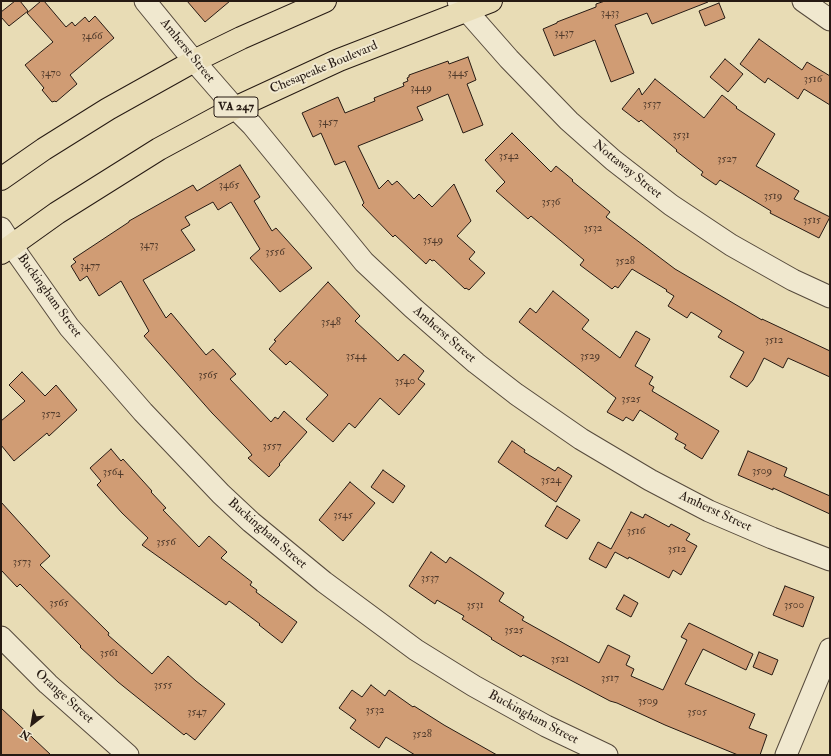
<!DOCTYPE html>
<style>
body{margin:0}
#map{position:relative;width:831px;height:756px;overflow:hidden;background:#e8dcb5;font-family:"IM FELL Double Pica",serif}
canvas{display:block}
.frame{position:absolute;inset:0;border:2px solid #261a13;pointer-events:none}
.north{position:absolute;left:12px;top:704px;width:40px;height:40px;-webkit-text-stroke:3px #f0e8cf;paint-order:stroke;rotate:211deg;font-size:11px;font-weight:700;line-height:16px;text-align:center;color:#261a13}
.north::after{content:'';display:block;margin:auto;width:14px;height:18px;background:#261a13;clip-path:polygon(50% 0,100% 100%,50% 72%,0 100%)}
</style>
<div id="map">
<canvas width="831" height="756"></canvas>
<div class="frame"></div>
<div class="north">N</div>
</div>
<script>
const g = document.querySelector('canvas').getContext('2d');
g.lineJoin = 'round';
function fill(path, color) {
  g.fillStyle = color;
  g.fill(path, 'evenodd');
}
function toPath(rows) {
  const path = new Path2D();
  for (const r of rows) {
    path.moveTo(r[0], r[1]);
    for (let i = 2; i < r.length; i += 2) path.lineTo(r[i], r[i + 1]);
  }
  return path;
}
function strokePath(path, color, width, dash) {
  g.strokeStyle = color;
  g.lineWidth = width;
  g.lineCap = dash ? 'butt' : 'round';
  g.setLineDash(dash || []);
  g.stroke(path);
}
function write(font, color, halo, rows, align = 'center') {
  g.font = font + ' "IM FELL Double Pica",serif';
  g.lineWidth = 4;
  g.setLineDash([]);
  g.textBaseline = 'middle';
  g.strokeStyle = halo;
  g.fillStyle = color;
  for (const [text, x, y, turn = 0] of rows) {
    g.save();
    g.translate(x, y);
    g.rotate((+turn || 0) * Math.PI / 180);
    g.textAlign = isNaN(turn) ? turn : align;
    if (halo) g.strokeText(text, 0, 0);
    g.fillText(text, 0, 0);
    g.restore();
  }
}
const building = toPath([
 [15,1,20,1,28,11,9,26,1,17,1,12,15,1],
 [41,1,44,1,66,27,72,22,75,26,85,17,89,22,95,16,114,38,70,75,77,84,56,102,55,101,52,102,42,90,44,88,25,65,53,42,27,13,41,1],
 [187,1,230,1,205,22,187,1],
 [605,1,708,1,708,2,652,24,647,13,615,25,634,73,611,82,595,40,554,56,543,29,557,23,557,22,596,7,596,4,605,1],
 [719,3,725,18,705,26,699,11,719,3],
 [759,39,802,70,807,62,830,76,830,105,804,89,798,99,768,78,765,83,740,64,759,39],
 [468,57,476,80,467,84,483,125,463,133,448,94,417,107,423,120,358,146,379,189,388,180,392,185,397,181,414,199,419,194,432,207,454,184,471,221,457,236,475,252,469,259,485,273,469,290,466,288,465,289,434,260,432,261,430,259,426,264,395,235,393,237,362,205,364,203,345,161,335,165,321,133,313,137,302,113,338,97,345,113,375,101,374,98,404,86,403,83,408,81,407,78,409,77,409,75,448,61,449,64,468,57],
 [725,59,743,74,728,92,710,77,725,59],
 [655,79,704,118,722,95,737,107,736,108,775,134,756,166,799,191,794,199,830,217,819,238,770,213,771,211,720,180,716,185,701,175,703,172,676,151,677,150,641,120,639,122,622,109,639,88,642,95,655,79],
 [512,133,551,172,556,166,573,180,572,181,610,212,606,217,675,269,762,320,762,319,830,351,830,377,788,358,783,368,764,358,753,380,747,387,730,377,744,352,718,337,722,331,691,312,687,318,668,306,674,296,666,291,667,290,632,269,618,288,615,286,612,289,580,265,584,260,531,216,528,219,496,191,505,182,485,160,512,133],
 [240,165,260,197,254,201,272,231,276,228,312,268,280,292,250,258,260,249,231,202,218,210,213,202,185,217,190,225,181,230,195,250,143,280,166,318,171,313,206,355,213,349,236,374,230,379,271,422,275,417,278,419,284,411,307,432,279,464,280,465,269,477,248,458,252,455,249,451,212,413,144,336,149,331,121,281,99,296,87,276,80,281,71,266,76,262,73,259,129,222,129,221,193,185,197,191,240,165],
 [328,282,360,316,355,321,398,361,404,354,424,371,418,379,425,384,399,415,380,398,355,428,349,423,333,442,306,419,328,395,290,361,286,365,269,349,276,341,274,340,328,282],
 [553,291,589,320,582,329,620,358,636,331,650,339,635,366,653,377,649,384,654,387,652,391,719,431,702,459,684,448,686,445,675,439,678,434,640,410,633,421,626,417,623,421,607,412,616,398,519,322,530,308,536,313,553,291],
 [22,372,45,396,56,385,77,410,49,436,47,433,14,461,1,445,1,421,25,401,9,385,22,372],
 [512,441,525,450,524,452,555,471,558,467,572,476,556,502,498,462,512,441],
 [111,449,121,461,123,459,152,491,151,492,166,508,163,510,199,547,209,536,227,552,221,558,252,582,250,585,257,590,256,592,297,622,282,643,259,625,260,624,229,601,226,605,142,545,148,538,122,513,97,485,101,481,90,468,111,449],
 [748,451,787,468,784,476,830,496,830,514,773,488,773,490,738,475,748,451],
 [383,470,405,486,393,503,371,487,383,470],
 [350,482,375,503,343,541,319,520,350,482],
 [1,502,50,556,40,565,109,633,108,635,152,674,168,656,196,681,225,704,195,740,186,733,184,735,118,682,80,647,81,646,20,584,17,587,1,570,1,502],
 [557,506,580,520,567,539,545,526,557,506],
 [631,512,643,518,645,514,669,527,671,524,690,534,686,540,697,546,681,575,673,570,669,578,629,557,628,559,615,552,606,568,589,559,598,542,611,549,631,512],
 [431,552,446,563,450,557,504,593,499,601,524,617,522,620,599,663,608,645,630,656,626,665,634,669,631,676,663,690,687,640,681,637,689,623,753,654,746,670,703,649,685,684,755,714,749,728,767,735,760,755,738,755,665,725,617,703,610,701,523,655,521,657,491,639,492,638,462,619,464,616,437,600,435,604,409,586,431,552],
 [785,586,814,597,803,627,773,615,785,586],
 [624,595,638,603,631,617,616,609,624,595],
 [759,652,778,660,772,675,753,667,759,652],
 [371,685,385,696,389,690,413,707,414,706,444,725,497,755,415,755,386,737,379,748,350,728,356,720,339,708,352,690,362,697,371,685],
 [1,708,51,755,1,755,1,708]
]);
const street = toPath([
 [145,1,194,61,235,108,252,125,364,262,413,308,476,363,516,394,581,439,650,480,709,511,772,538,830,560],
 [458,1,509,59,569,121,613,160,671,205,731,245,793,280,830,297],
 [803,1,830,20],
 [1,228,19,256,69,327,143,412,221,494,251,522,324,582,416,650,474,686,546,726,607,755],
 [1,637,48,684,128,755],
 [786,755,830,649]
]);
const primary = toPath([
 [1,179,44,149,108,109,194,61,241,38,325,1],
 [1,253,57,213,159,149,235,108,339,60,491,1]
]);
const numberNames = [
 ["3433",610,14],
 ["3437",564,34],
 ["3466",92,37],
 ["3470",51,74],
 ["3445",458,74],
 ["3516",813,80],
 ["3449",421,89],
 ["3537",652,105],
 ["3457",328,123],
 ["3531",681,136],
 ["3542",509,157],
 ["3527",727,160],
 ["3465",229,186],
 ["3519",773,197],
 ["3536",551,203],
 ["3515",812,221],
 ["3532",593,229],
 ["3549",433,241],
 ["3473",149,246],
 ["3556",275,253],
 ["3528",625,262],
 ["3477",90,267],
 ["3548",331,323],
 ["3512",774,341],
 ["3544",356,357],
 ["3529",590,357],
 ["3565",208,376],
 ["3540",405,382],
 ["3525",631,400],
 ["3572",51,415],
 ["3557",272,447],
 ["3509",762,472],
 ["3564",113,473],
 ["3524",551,481],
 ["3545",343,516],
 ["3516",636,532],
 ["3556",166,543],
 ["3512",677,550],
 ["3573",22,563],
 ["3537",430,579],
 ["3565",59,604],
 ["3531",475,606],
 ["3500",794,606],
 ["3525",514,631],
 ["3561",109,654],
 ["3521",560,660],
 ["3517",610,679],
 ["3555",163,686],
 ["3509",648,702],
 ["3532",375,711],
 ["3547",197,713],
 ["3505",697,713],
 ["3528",422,735]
];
const shields = [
 [236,107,44]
];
const shieldNames = [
 ["VA 247",236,107]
];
const streetNames = [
 ["Amherst Street",187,51,51],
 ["Chesapeake Boulevard",324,68,-23],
 ["Nottaway Street",627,170,39],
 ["Buckingham Street",49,296,54],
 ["Amherst Street",444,335,41],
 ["Amherst Street",715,512,25],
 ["Buckingham Street",267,534,41],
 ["Orange Street",64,697,42],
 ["Buckingham Street",533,718,28]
];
fill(building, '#d09c74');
strokePath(building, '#261a13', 1);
strokePath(street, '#564a3c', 23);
strokePath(primary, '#261a13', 24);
strokePath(street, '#f0e8cf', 21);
strokePath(primary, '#e8dcb5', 22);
write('11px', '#503a2b', null, numberNames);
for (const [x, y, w] of shields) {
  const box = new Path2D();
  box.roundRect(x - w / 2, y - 10, w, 20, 3);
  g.fillStyle = '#f0e8cf';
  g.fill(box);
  strokePath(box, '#261a13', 1);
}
write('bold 12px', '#261a13', null, shieldNames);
write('13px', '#261a13', '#f0e8cf', streetNames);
</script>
